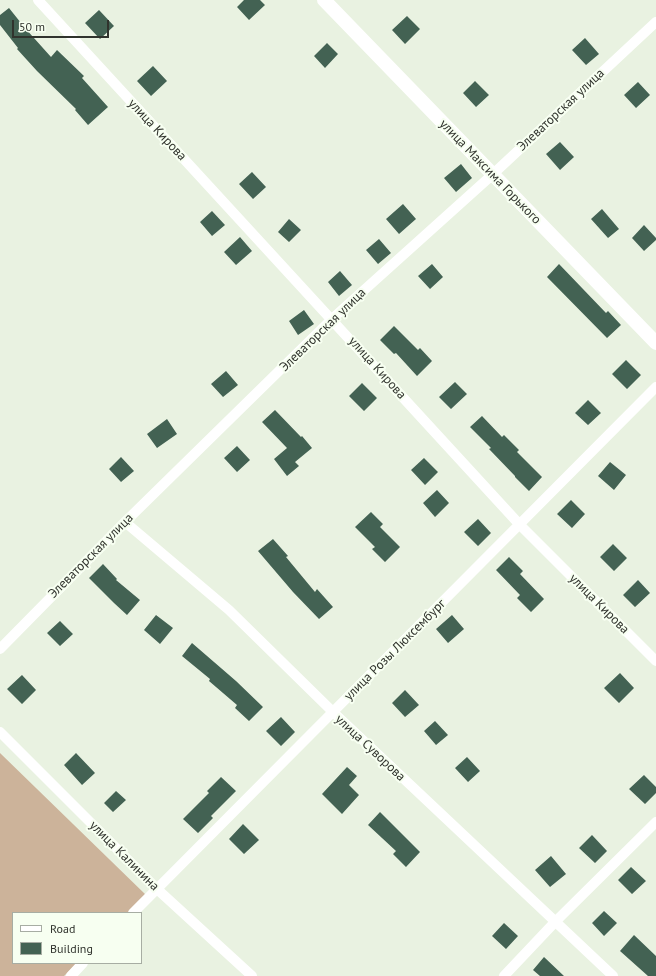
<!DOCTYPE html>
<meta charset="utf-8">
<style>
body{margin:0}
#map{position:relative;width:656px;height:976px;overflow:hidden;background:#e9f2e1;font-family:"PT Sans",sans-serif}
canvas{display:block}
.legend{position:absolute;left:12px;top:912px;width:130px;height:52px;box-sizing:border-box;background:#f7fff1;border:1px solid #a7ada3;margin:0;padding:5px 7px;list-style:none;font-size:12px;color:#30332d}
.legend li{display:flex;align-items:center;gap:8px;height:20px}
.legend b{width:20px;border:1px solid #a7ada3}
.scale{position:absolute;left:12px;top:20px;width:97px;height:18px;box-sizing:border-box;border:2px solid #30332d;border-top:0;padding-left:5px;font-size:12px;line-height:14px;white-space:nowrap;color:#30332d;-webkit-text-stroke:3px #f7fff1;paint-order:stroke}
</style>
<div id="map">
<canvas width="656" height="976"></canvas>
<ul class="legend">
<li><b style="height:5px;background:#fff"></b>Road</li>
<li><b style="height:11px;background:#436253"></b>Building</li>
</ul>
<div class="scale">50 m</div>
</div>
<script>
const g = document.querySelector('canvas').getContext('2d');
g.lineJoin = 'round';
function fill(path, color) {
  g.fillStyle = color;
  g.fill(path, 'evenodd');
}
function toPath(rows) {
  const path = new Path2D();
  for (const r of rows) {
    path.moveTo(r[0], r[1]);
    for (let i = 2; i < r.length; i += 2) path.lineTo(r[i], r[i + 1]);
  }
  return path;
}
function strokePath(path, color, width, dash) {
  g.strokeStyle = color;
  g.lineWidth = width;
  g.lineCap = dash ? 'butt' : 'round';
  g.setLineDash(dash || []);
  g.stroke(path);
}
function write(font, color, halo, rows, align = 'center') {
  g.font = font + ' "PT Sans",sans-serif';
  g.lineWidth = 4;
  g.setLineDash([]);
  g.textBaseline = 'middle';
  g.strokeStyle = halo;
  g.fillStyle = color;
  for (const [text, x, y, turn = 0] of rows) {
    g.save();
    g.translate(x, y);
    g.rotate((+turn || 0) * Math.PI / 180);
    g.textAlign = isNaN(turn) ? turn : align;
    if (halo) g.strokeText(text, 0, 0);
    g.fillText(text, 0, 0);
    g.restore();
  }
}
const forest = toPath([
 [0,753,146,895,128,913,13,913,13,963,77,963,64,976,0,976]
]);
const building = toPath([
 [244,0,260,0,265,5,249,20,237,7],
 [9,8,25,28,51,57,57,50,84,76,82,78,108,107,88,125,75,110,76,109,37,71,17,49,18,48,0,25,0,15],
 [99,10,114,26,100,39,85,23],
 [407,16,420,29,405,44,392,30],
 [585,38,599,54,586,65,572,50],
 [327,43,338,54,325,68,314,56],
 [153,66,167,81,151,96,137,81],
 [475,81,489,95,476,107,463,93],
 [638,82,650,95,636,108,624,95],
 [560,142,574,157,560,170,546,154],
 [461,164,472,178,456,192,444,178],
 [252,172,266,187,253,199,239,184],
 [403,204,416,219,399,234,386,219],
 [602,209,619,229,608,238,591,219],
 [212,211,225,225,212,236,200,222],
 [289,219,301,230,289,242,278,232],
 [644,225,656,238,656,240,644,251,632,238],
 [240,237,252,251,236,265,224,252],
 [379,239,391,253,378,264,366,250],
 [432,264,443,277,430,289,418,276],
 [559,264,606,313,608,311,621,325,607,338,547,277],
 [340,271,352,285,339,296,328,282],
 [304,310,314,324,298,335,289,321],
 [394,326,418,350,420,348,432,361,417,376,396,353,394,354,380,340],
 [626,360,641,375,627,389,612,374],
 [226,371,238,385,223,397,211,384],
 [455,382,467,394,451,409,439,397],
 [362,383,377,398,364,411,349,396],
 [588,400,601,413,588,425,575,413],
 [275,410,301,437,302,436,312,448,295,462,299,466,287,476,274,459,287,448,262,422],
 [482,416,502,437,504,435,519,450,517,452,542,477,529,491,515,477,515,476,489,449,491,448,470,427],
 [167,419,177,434,157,448,147,434],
 [237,446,250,460,237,472,224,458],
 [121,457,134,471,121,482,109,469],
 [424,458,438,472,425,485,411,470],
 [610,462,626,475,614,490,598,476],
 [437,490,449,503,435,517,423,503],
 [571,500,585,514,572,528,557,514],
 [371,512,383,524,380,527,400,547,385,562,372,549,375,547,355,527],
 [478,519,491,533,478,546,464,532],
 [273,539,288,556,286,557,315,592,317,589,333,607,319,619,293,592,258,551],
 [613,544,627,558,614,571,600,557],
 [509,557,523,571,520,574,544,599,531,612,517,598,520,595,496,570],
 [103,564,117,579,116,580,140,600,127,615,114,603,89,578],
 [638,580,650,593,635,607,623,595],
 [156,615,173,628,160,644,144,630],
 [452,615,464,629,448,643,436,629],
 [60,621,73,634,60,646,47,633],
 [192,643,236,681,263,707,249,721,235,708,237,705,209,681,210,679,182,656],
 [620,673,634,688,619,703,604,688],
 [22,675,36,690,22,704,7,689],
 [405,690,419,705,405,717,392,703],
 [281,717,295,732,281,746,266,731],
 [435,721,448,735,436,745,424,731],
 [76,753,95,773,82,785,64,765],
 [467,757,480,771,468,782,455,768],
 [347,767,357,776,349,785,359,795,342,814,322,794],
 [644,775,656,787,656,793,645,804,629,789],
 [221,777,236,791,211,816,213,818,198,833,183,819,209,793,207,791],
 [116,791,126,800,113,812,104,803],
 [380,812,420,852,406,867,393,854,396,851,368,825],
 [243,824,259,840,244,854,229,839],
 [592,835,607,851,595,863,579,848],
 [551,856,566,874,550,887,535,870],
 [631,867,646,881,632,894,618,880],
 [604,911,617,923,604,936,592,923],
 [504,923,518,936,506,949,492,936],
 [634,935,656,956,656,976,648,976,620,951],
 [544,957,564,976,540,976,533,970]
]);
const street = toPath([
 [38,0,520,525,656,661],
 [125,522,229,610,333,712,613,976],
 [0,649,125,522,332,319,492,175,656,22],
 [0,732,157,889,252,976],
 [133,913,656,387],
 [71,976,83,963],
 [504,976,555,922,656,822]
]);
const secondary = toPath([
 [324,0,656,343]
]);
const streetNames = [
 ["Элеваторская улица",561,110,-43],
 ["улица Кирова",157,130,47],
 ["улица Максима Горького",490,172,46],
 ["Элеваторская улица",323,330,-44],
 ["улица Кирова",377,368,48],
 ["Элеваторская улица",91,556,-45],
 ["улица Кирова",599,604,45],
 ["улица Розы Люксембург",395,650,-45],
 ["улица Суворова",370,748,43],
 ["улица Калинина",124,856,45]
];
fill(forest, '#ccb39a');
fill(building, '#436253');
strokePath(street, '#fff', 10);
strokePath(secondary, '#fff', 14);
write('13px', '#30332d', '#f7fff1', streetNames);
</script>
